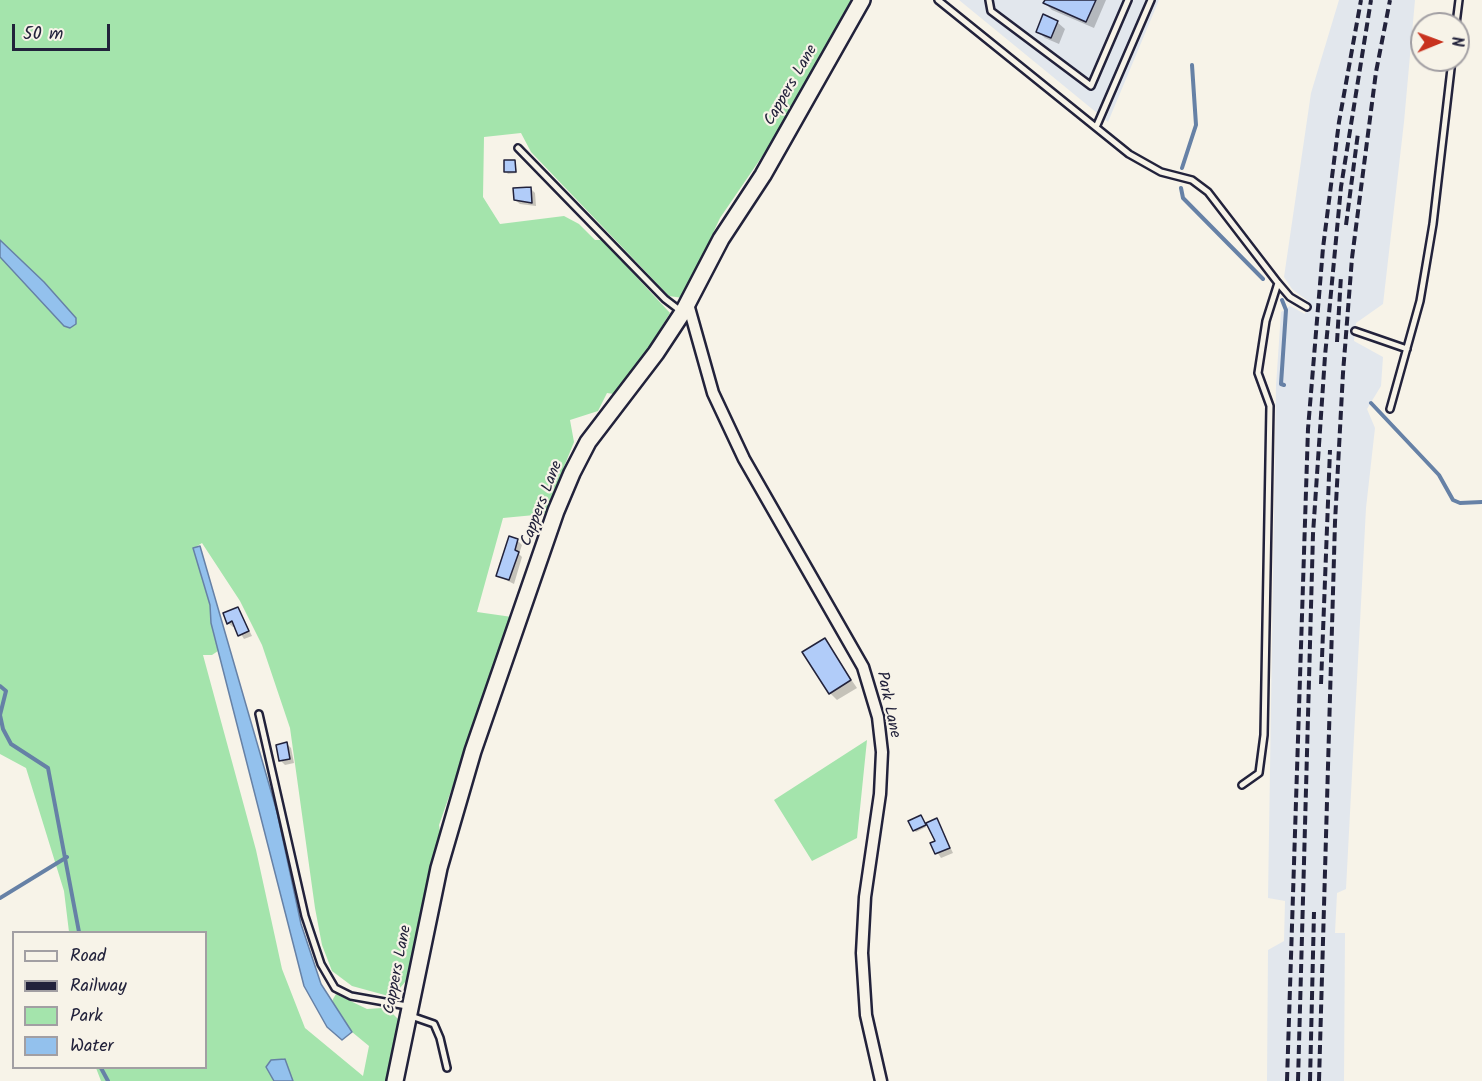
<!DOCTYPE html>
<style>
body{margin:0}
#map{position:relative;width:1482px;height:1081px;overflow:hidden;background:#f7f3e8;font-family:Kalam,sans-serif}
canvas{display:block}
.legend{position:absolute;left:12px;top:931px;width:195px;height:138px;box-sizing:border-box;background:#f7f3e8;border:2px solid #a29fa3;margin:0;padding:8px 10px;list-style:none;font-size:18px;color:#22223b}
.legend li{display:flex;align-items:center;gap:12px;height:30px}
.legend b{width:30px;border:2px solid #a29fa3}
.north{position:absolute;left:1410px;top:12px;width:60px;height:60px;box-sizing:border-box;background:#f7f3e8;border:2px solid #a29fa3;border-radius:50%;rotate:89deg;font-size:16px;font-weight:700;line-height:24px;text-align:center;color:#22223b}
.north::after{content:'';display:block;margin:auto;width:21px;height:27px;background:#c8321e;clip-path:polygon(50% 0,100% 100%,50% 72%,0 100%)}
.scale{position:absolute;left:12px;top:24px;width:98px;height:27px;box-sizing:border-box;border:3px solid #22223b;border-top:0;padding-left:8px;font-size:18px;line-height:21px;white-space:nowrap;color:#22223b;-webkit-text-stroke:4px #f7f3e8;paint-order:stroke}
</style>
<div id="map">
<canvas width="1482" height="1081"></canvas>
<ul class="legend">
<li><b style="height:8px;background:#f7f3e8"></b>Road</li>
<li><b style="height:8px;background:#22223b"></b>Railway</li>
<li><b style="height:16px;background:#a4e4ac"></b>Park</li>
<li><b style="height:16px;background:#93c1ed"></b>Water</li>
</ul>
<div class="north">N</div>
<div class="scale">50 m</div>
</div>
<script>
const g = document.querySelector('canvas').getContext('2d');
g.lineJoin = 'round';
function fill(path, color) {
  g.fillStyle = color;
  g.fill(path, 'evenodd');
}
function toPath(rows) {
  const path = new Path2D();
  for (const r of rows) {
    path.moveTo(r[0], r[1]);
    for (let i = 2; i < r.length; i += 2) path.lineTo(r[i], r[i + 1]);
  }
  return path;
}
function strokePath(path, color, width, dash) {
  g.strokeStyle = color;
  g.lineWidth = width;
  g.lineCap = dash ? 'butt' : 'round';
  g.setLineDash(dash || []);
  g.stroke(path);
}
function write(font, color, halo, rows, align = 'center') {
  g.font = font + ' Kalam,sans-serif';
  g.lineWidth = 4.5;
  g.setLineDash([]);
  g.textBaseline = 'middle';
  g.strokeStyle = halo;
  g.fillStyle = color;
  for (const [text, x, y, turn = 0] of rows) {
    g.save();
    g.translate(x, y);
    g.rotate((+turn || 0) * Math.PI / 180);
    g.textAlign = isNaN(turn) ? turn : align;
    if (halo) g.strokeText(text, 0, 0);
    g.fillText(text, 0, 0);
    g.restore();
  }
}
const built = toPath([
 [959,0,1159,0,1108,122],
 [1339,0,1415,0,1404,122,1383,304,1356,323,1354,341,1383,357,1381,386,1367,409,1375,428,1366,508,1346,889,1337,893,1335,933,1345,933,1344,1081,1267,1081,1268,950,1284,941,1285,901,1268,898,1276,386,1281,312,1290,306,1305,314,1308,301,1292,289,1284,277,1311,93]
]);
const green = toPath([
 [0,0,851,0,776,136,720,218,683,298,669,296,531,152,521,133,484,137,483,197,500,224,564,216,579,224,595,240,602,240,670,313,643,357,614,394,607,393,598,411,570,420,574,442,545,514,503,518,477,612,512,617,439,825,441,838,406,981,392,997,352,986,332,971,322,945,315,908,290,728,262,645,240,601,202,543,194,548,210,605,211,623,218,651,212,655,203,655,256,850,282,969,305,1028,363,1076,369,1046,352,1032,332,1002,333,999,336,994,367,1009,382,1008,390,1011,398,1019,389,1081,101,1081,96,1068,206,1068,206,932,69,932,64,891,26,768,0,754],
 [867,740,857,838,812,861,774,800]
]);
const water = toPath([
 [0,240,44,282,76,318,76,324,70,328,64,326,0,257,0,240],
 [200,546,277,812,301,924,321,984,352,1032,342,1040,327,1027,304,986,211,623,210,605,193,548,200,546],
 [285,1059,293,1081,274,1081,266,1067,271,1060,285,1059]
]);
const shadow = toPath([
 [1046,0,1106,0,1094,28,1052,10,1045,3],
 [1057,22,1065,29,1059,44,1045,38,1037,31],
 [515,162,517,173,508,174,506,172],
 [531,189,535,193,536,206,520,204,515,200],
 [517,540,522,545,519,554,522,557,514,584,498,576],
 [238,608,252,636,244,639,236,626,233,627,228,623],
 [824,640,857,688,837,700,830,693],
 [287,744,291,748,294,763,285,765,281,761],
 [923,819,926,827,916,832,914,830],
 [937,820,953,853,941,858,932,844,937,842]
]);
const stream = toPath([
 [1182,168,1196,125,1192,65],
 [1181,188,1183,198,1263,279],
 [1282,300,1286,310,1281,384,1284,385],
 [1371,403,1439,475,1453,500,1460,503,1482,502],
 [0,686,6,691,0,715,3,729,11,744,48,768,79,932],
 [0,898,67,857],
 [101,1068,108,1081]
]);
const building = toPath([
 [1045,0,1096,0,1086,22,1043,3,1045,0],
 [1043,14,1058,21,1051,38,1036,32,1043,14],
 [504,160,515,160,516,172,504,172,504,160],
 [531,187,532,203,514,200,513,188,531,187],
 [509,536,518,539,515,550,519,552,509,580,496,576,509,536],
 [238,607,249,631,238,636,232,621,227,624,223,613,238,607],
 [825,638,851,680,829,694,802,652,825,638],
 [287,742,290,759,279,761,276,745,287,742],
 [921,815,926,825,913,831,908,821,921,815],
 [937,818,950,848,935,854,930,843,935,841,926,823,937,818]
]);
const lane = toPath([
 [938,0,1129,154,1161,172,1192,180,1208,192,1278,283,1290,297,1307,307],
 [989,0,991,11,1091,86,1128,0],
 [1456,24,1459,0],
 [1097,125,1151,0],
 [518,148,665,299,682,312],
 [1355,331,1407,349],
 [1390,409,1420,301,1433,224,1452,60],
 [259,714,305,916,321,964,335,988,351,996,407,1006],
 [1242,785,1259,773,1264,735,1270,406,1258,373,1266,321,1278,283],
 [411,1016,434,1024,440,1038,447,1068]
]);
const street = toPath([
 [688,304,713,393,744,459,863,667,878,717,882,752,880,794,865,897,862,953,866,1015,881,1081]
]);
const secondary = toPath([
 [395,1081,439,868,473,751,556,511,572,473,588,442,656,353,683,312,721,239,763,175,862,0]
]);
const rail = toPath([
 [1346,225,1358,133],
 [1337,342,1341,276],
 [1321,684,1330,450],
 [1287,1081,1308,429,1323,248,1339,122,1361,0],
 [1298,1081,1313,534,1325,356,1341,187,1371,0],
 [1310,1081,1314,912],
 [1319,1081,1335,522,1343,373,1352,258,1376,72,1390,0]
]);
const streetNames = [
 ["Cappers Lane",792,86,-60],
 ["Cappers Lane",543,504,-69],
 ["Park Lane",887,705,78],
 ["Cappers Lane",399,970,-79]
];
fill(built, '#e2e7ed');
fill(green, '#a4e4ac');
fill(water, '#93c1ed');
strokePath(water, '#6681a6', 1.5);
fill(shadow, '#0003');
strokePath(stream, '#6681a6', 4);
fill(building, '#b1ccf9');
strokePath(building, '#22223b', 1.5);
strokePath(lane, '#22223b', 10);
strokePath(street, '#22223b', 15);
strokePath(secondary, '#22223b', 20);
strokePath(lane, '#f7f3e8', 5);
strokePath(street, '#f7f3e8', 10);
strokePath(secondary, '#f7f3e8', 15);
strokePath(rail, '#22223b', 4, [9, 4.5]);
write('16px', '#22223b', '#f7f3e8', streetNames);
</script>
